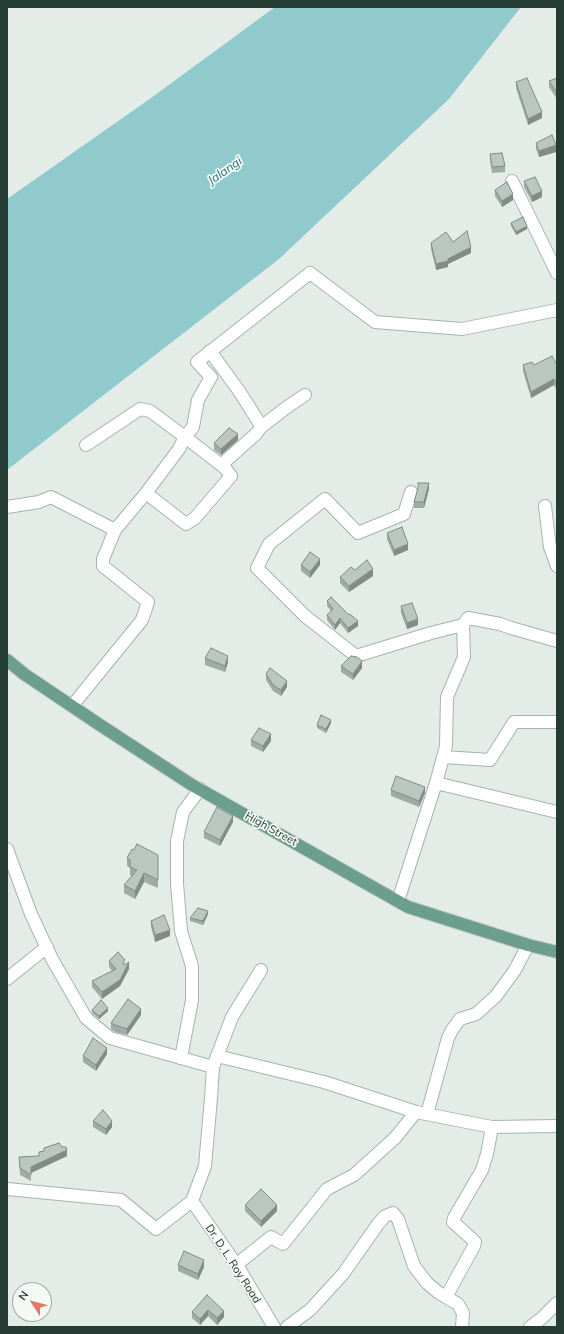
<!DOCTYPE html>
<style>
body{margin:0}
#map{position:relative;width:564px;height:1334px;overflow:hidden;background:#e3ece7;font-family:Mulish,sans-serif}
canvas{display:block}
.frame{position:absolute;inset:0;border:8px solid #243c33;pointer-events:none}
.north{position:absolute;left:12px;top:1282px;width:40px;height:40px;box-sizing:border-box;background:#f4f9f6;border:1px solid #a1ada8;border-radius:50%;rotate:306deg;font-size:11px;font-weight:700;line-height:16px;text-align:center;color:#243c33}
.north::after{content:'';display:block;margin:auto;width:14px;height:18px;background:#e87866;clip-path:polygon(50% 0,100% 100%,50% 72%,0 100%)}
</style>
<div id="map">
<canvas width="564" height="1334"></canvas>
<div class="frame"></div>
<div class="north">N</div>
</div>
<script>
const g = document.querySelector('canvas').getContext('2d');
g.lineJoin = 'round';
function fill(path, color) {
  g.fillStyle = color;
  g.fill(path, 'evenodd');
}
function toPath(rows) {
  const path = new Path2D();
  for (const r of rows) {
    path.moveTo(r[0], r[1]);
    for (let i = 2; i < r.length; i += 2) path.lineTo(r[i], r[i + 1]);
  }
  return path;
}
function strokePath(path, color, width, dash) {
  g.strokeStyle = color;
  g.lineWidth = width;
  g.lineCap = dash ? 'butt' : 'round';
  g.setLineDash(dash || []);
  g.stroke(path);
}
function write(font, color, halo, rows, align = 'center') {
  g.font = font + ' Mulish,sans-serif';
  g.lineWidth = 3.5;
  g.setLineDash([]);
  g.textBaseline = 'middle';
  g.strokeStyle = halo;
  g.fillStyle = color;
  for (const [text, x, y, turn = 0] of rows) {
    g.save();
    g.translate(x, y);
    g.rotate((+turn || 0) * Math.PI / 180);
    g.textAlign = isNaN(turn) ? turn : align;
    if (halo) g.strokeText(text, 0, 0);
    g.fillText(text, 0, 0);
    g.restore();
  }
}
const water = toPath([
 [275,7,521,7,449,99,279,259,7,470,7,199,151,98]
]);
const street = toPath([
 [512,181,557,273],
 [210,351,239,391,260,424,260,428,257,433,221,465],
 [260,428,287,407,305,395],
 [86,445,140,409,150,411,185,437,225,468,231,476,195,518,186,524,146,493],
 [411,492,404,514,358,533,325,499,269,544,257,568,305,616,356,656,431,633,463,625],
 [545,506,550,547,557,566],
 [7,507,39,502,51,497,115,530],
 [72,706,142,620,148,602,103,566,103,559,115,530,146,493,179,449,185,437,193,427,198,400,211,377,197,362,310,273,375,322,462,329,557,310],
 [443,757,490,760,514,722,557,722],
 [436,783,557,812],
 [398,901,436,783,446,746,447,697,464,657,463,625,468,618,500,624,511,628,557,641],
 [7,979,47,947],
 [181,1058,192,1000,192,966,181,931,177,884,177,841,183,812,200,789],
 [427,1114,448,1038,452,1030,460,1019,476,1014,496,996,515,970,528,945],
 [7,1189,121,1200,156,1229,192,1201,205,1166,211,1098,213,1067,232,1017,261,970],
 [192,1201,240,1270,274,1327],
 [236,1265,271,1237,283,1244,327,1189,354,1175,395,1138,416,1112],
 [446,1297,474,1246,475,1242,472,1239,453,1222,454,1218,482,1170,487,1154,492,1127],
 [287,1327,310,1310,343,1274,378,1224,385,1216,393,1213,398,1219,414,1266,427,1283,439,1293,458,1304,463,1313,462,1327],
 [530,1327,542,1318,557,1303]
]);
const secondary = toPath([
 [7,849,31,914,52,959,86,1018,110,1038,213,1067],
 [217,1056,324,1082,416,1112,492,1127,557,1126]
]);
const primary = toPath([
 [7,660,24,674,100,725,192,785,408,907,528,945,557,952]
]);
const wall = toPath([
 [557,78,557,99,549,87,549,81],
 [516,82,542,118,528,125,516,88],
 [536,143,556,152,539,157,536,149],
 [490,154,505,166,505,172,492,173,490,160],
 [524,181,542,197,532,202,524,187],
 [495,190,513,200,502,207,495,196],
 [511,223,527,229,516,235,511,226],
 [453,242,471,253,448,264,448,267,436,270,431,249,431,243],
 [523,365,557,365,556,389,554,385,531,398,523,371],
 [238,440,221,455,214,450,214,443],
 [429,489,424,508,414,508,414,502],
 [387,533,408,550,394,556,387,539],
 [301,565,320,565,310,578,301,571],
 [355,570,373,576,349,592,340,583,340,577],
 [327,601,358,626,348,633,340,623,335,630,327,620,327,615,331,611,327,606],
 [401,606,418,625,407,629,401,613],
 [205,658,228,662,225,672,205,665],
 [341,666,362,668,353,680,341,672],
 [266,674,287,687,281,696,273,691,266,680],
 [331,723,326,733,317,728,317,725],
 [251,740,271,741,263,752,251,746],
 [391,790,425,793,419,807,391,796],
 [233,822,220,846,204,838,204,832],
 [134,850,158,855,158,888,144,882,135,899,124,893,124,885,132,876,130,875,130,868,127,866,127,858],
 [208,914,203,925,190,921,190,918],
 [151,921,170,936,155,942,151,927],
 [109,961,125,964,129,969,120,986,102,999,92,987,92,981,112,971,109,967],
 [92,1010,108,1011,99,1019,92,1013],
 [141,1015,127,1035,115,1032,111,1029,111,1023],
 [107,1054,96,1071,83,1062,83,1056],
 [93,1121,112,1127,106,1135,93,1127],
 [44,1148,67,1156,31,1173,31,1181,20,1175,19,1157,39,1156,39,1152,44,1151],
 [245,1205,277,1211,261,1227,245,1211],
 [178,1265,204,1267,198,1280,178,1271],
 [207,1295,224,1317,217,1325,208,1316,200,1325,192,1318,192,1312]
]);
const shadedWall = toPath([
 [542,112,542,118,528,125,528,119],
 [556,145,556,152,539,157,539,151],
 [542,191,542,197,532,202,532,196],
 [513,194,513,200,502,207,502,201],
 [527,226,527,229,516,235,516,232],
 [471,247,471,253,448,264,448,267,436,270,436,264],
 [554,379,554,385,531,398,531,392],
 [238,434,238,440,221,455,221,449],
 [429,483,429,489,424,508,424,502],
 [408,544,408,550,394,556,394,550],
 [320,559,320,565,310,578,310,572],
 [373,569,373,576,349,592,349,586],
 [340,618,340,623,335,630,335,625],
 [418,619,418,625,407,629,407,623],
 [358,621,358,626,348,633,348,628],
 [228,656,228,662,225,672,225,666],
 [362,661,362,668,353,680,353,674],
 [287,681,287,687,281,696,281,690],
 [331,720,331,723,326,733,326,729],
 [271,734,271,741,263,752,263,746],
 [425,787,425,793,419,807,419,801],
 [233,816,233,822,220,846,220,840],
 [144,873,144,882,135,899,135,891],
 [208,911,208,914,203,925,203,921],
 [170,930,170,936,155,942,155,935],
 [129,962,129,969,120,986,102,999,102,992],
 [108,1008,108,1011,99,1019,99,1016],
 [141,1009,141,1015,127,1035,127,1029],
 [107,1048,107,1054,96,1071,96,1065],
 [112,1121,112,1127,106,1135,106,1129],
 [67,1150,67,1156,31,1173,31,1167],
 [277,1205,277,1211,261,1227,261,1221],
 [204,1260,204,1267,198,1280,198,1274],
 [208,1310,208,1316,200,1325,200,1319],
 [224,1311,224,1317,217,1325,217,1318]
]);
const building = toPath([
 [527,78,542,112,528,119,516,82,527,78],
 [557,78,557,93,549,81,557,78],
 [552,135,556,145,539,151,536,143,552,135],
 [502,153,505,166,492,167,490,154,502,153],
 [535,177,542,191,532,196,524,181,535,177],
 [507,182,513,194,502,201,495,190,507,182],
 [523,217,527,226,516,232,511,223,523,217],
 [467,231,471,247,448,259,448,261,436,264,431,243,446,232,453,242,467,231],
 [552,356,557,365,557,383,556,383,554,379,531,392,523,365,532,362,534,365,552,356],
 [229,428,238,434,221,449,214,443,229,428],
 [418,483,429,483,424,502,414,502,418,488,418,483],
 [402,527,408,544,394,550,387,533,402,527],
 [310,552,320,559,310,572,301,565,310,552],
 [367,560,373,569,349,586,340,577,351,567,355,570,367,560],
 [331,597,349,615,350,614,358,621,348,628,340,618,335,625,327,615,333,609,327,601,331,597],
 [412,603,418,619,407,623,401,606,412,603],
 [211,648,228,656,225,666,205,658,211,648],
 [351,656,357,657,362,661,353,674,341,666,351,656],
 [270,668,287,681,281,690,273,685,266,674,270,668],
 [321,715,331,720,326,729,317,725,321,715],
 [259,728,271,734,263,746,251,740,259,728],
 [396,776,425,787,419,801,391,790,396,776],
 [217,807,233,816,220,840,204,832,217,807],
 [137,844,158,855,158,880,144,873,135,891,124,885,137,870,130,867,130,860,127,858,132,849,134,850,137,844],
 [198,908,208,911,203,921,190,918,198,908],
 [164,915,170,930,155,935,151,921,164,915],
 [118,952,125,960,123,963,124,965,129,962,120,980,102,992,92,981,116,969,109,961,118,952],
 [128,999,141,1009,127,1029,115,1025,111,1023,128,999],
 [101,1000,108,1008,99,1016,92,1010,101,1000],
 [93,1038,107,1048,96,1065,83,1056,93,1038],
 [103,1110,112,1121,106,1129,93,1121,103,1110],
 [59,1143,62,1147,66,1147,67,1150,31,1167,31,1175,20,1168,19,1157,39,1156,39,1152,44,1151,44,1148,59,1143],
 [261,1189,277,1205,261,1221,245,1205,261,1189],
 [184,1251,204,1260,198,1274,178,1265,184,1251],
 [207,1295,224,1311,217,1318,208,1310,200,1319,192,1312,207,1295]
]);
const streetNames = [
 ["High Street",271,829,29],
 ["Dr. D. L. Roy Road",233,1264,57]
];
const waterNames = [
 ["Jalangi",225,171,-35]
];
fill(water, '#90cacd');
strokePath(street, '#a6b4ad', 14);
strokePath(secondary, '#a2b7ae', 14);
strokePath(primary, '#c2c8c6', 14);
strokePath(street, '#fff', 12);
strokePath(secondary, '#fff', 12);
strokePath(primary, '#6b9e8c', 12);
fill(wall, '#9faba5');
fill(shadedWall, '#828b86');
fill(building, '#b9c7c0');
strokePath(building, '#828b86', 1);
write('11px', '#243c33', '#f4f9f6', streetNames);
write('italic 12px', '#226f74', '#f4f9f6', waterNames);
</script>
